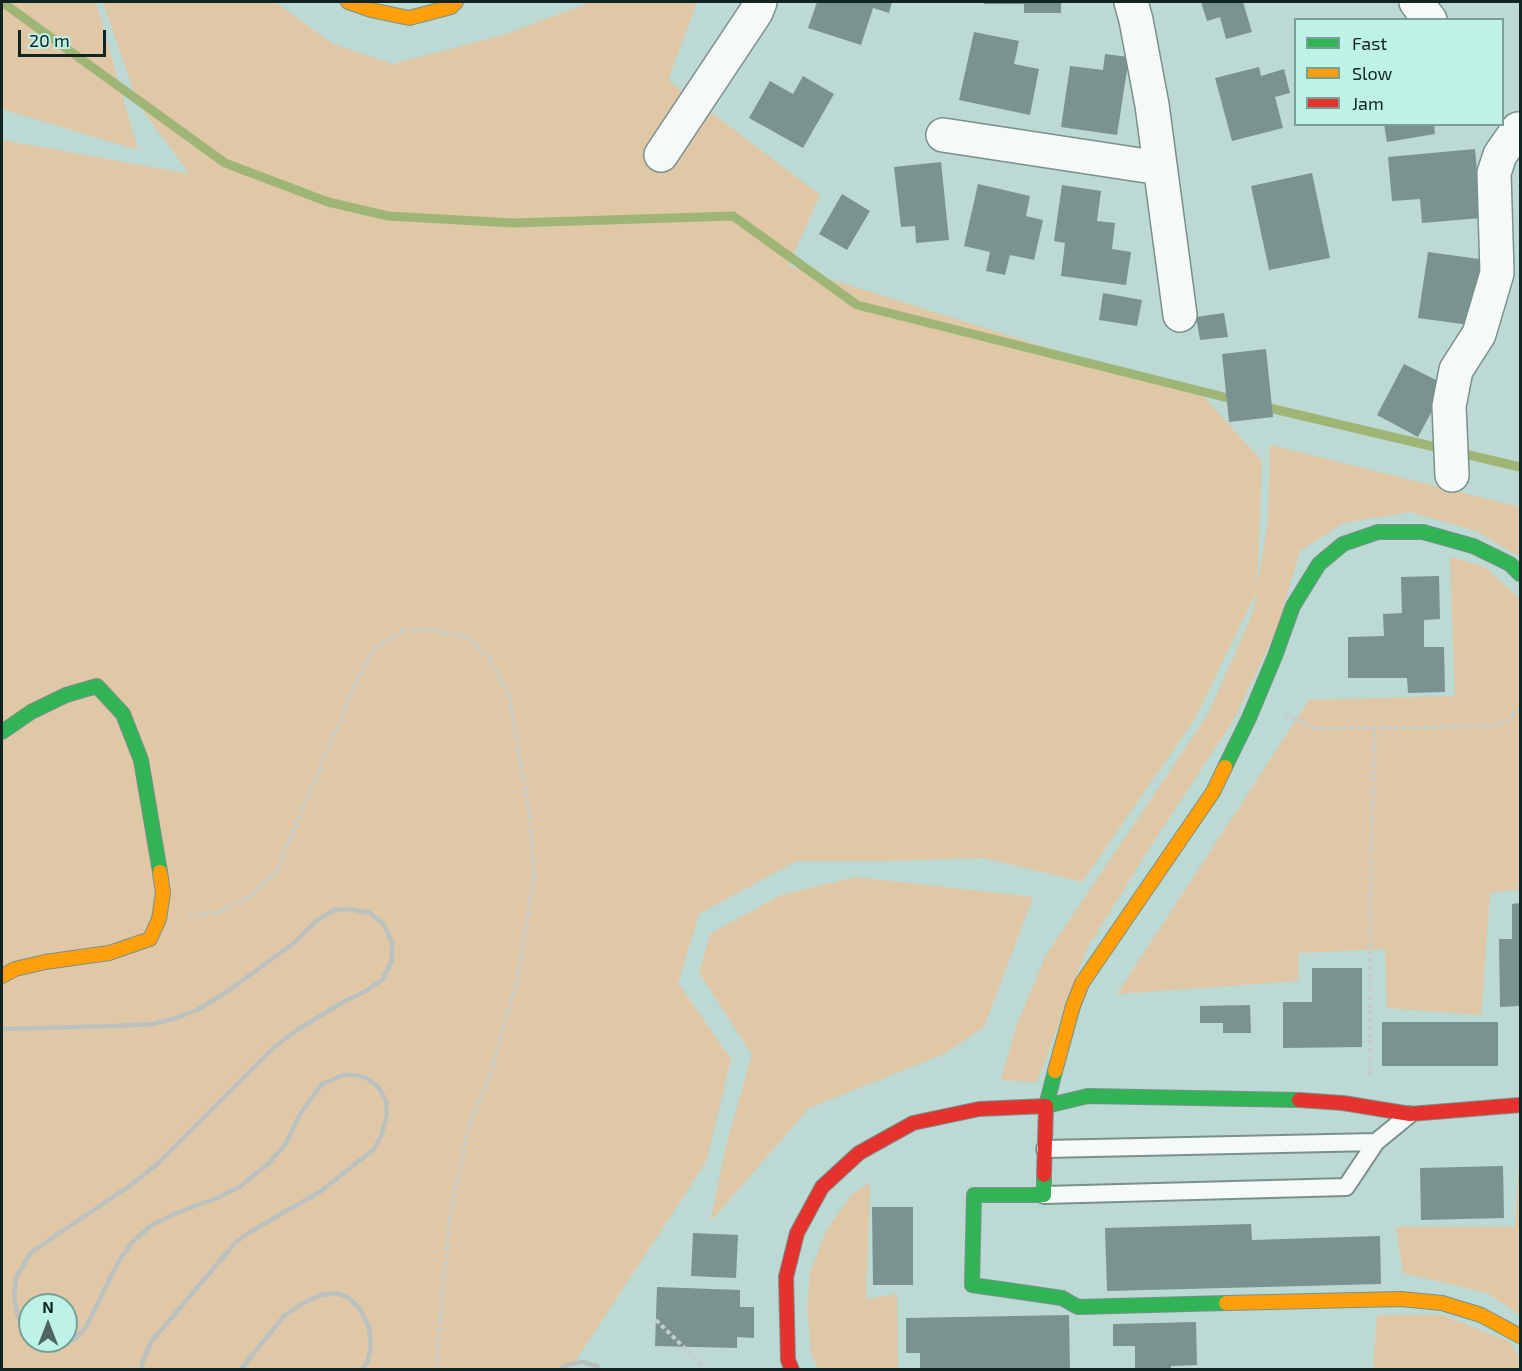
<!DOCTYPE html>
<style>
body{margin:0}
#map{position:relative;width:1522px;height:1371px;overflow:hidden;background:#bdd9d3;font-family:"Exo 2",sans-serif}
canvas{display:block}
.frame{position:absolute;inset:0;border:3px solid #102521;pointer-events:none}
.legend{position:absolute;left:1294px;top:18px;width:210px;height:108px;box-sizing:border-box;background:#bef2e7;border:2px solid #78a098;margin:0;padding:8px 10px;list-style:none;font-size:18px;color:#102521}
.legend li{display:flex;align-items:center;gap:12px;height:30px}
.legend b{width:30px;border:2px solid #78a098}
.north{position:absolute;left:18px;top:1293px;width:60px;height:60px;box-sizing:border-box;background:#bef2e7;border:2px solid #78a098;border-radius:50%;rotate:0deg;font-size:16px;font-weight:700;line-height:24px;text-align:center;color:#102521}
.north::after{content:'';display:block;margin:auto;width:21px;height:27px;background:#4d645f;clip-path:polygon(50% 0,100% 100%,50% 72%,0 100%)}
.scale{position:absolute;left:18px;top:30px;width:88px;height:27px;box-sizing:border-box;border:3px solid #102521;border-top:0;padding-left:8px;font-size:18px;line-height:21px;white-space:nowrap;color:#102521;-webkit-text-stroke:4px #bef2e7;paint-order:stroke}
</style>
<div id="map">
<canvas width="1522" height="1371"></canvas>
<div class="frame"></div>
<ul class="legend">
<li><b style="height:8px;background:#30b455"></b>Fast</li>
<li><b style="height:8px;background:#ff9f0a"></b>Slow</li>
<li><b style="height:8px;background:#e5322d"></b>Jam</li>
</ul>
<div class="north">N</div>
<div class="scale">20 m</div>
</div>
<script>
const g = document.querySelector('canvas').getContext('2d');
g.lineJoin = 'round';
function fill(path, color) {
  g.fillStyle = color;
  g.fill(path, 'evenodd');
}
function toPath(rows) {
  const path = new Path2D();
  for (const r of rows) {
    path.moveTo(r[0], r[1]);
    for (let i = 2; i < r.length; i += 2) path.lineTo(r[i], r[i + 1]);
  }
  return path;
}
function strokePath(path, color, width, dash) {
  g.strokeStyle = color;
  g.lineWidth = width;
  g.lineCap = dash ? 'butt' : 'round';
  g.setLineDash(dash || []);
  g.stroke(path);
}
const green = toPath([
 [2,2,96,2,138,150,2,109],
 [103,2,275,2,333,44,393,64,503,35,591,2,697,2,668,80,820,195,788,266,1204,397,1262,461,1257,587,1268,521,1270,445,1520,507,1520,557,1476,531,1410,512,1343,523,1300,551,1277,629,1234,719,1158,835,1087,948,1037,1082,1001,1080,1016,1027,1046,955,1208,714,1254,610,1256,593,1194,720,1082,882,984,858,881,861,796,861,699,914,678,983,731,1059,706,1162,570,1369,2,1369,2,140,190,174,138,104],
 [30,1305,66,1305,66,1341,30,1341],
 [1450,557,1485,567,1520,599,1520,889,1490,893,1481,1015,1387,1008,1385,949,1299,953,1298,981,1117,994,1309,700,1455,696],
 [856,877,1033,897,984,1027,944,1054,809,1108,710,1222,727,1143,752,1054,699,973,710,934,781,895],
 [1519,1160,1520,1160,1520,1315,1487,1293,1403,1273,1396,1227,1515,1227],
 [870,1183,866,1299,897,1294,898,1369,818,1369,811,1353,807,1309,810,1272,827,1229,852,1194],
 [1377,1315,1442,1315,1510,1342,1520,1359,1520,1369,1346,1370,1373,1368]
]);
const stream = toPath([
 [2,2,225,163,328,202,388,216,513,223,733,216,857,305,1236,400],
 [1261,406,1520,467]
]);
const building = toPath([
 [817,2,892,2,889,13,873,8,861,45,808,28],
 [984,2,1061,2,1061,13,1024,13,1024,4,984,4],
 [1201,2,1243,2,1252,32,1226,39,1220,17,1207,21],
 [974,32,1019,41,1014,64,1039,69,1030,115,959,100],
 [1105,54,1129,57,1117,135,1061,127,1070,66,1103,70],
 [1259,67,1261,76,1284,69,1290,93,1275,97,1283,128,1232,141,1215,78],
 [803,76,834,94,803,148,749,118,770,81,793,94],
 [1384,124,1434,124,1435,134,1387,142],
 [1475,149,1481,218,1422,223,1420,199,1392,201,1388,157],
 [941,162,949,240,916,243,915,226,901,227,894,167],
 [1312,173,1330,258,1269,270,1251,186],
 [978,184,1030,196,1026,216,1043,220,1034,260,1010,255,1005,275,986,271,990,252,964,246],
 [1062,185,1101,191,1097,221,1115,223,1112,249,1131,252,1126,285,1061,276,1065,243,1054,241],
 [842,194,870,211,847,250,819,234],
 [1428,252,1486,260,1477,326,1418,318],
 [1103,293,1142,300,1137,326,1099,320],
 [1224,313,1228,337,1200,340,1196,317],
 [1266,349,1273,417,1229,422,1222,354],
 [1404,364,1446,385,1418,437,1377,415],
 [1439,576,1440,619,1424,620,1424,647,1444,647,1445,692,1408,693,1407,678,1348,678,1348,637,1384,636,1383,614,1402,613,1401,577],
 [1520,903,1520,1006,1500,1007,1499,939,1512,939,1512,904],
 [1312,968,1362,968,1362,1047,1283,1048,1283,1002,1312,1002],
 [1250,1005,1251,1033,1223,1033,1223,1023,1200,1023,1200,1006],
 [1382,1022,1498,1022,1498,1066,1382,1066],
 [1503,1166,1504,1218,1421,1220,1420,1168],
 [872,1207,913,1207,913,1285,873,1285],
 [1251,1224,1252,1240,1380,1236,1381,1284,1107,1291,1105,1228],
 [693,1233,738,1235,736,1278,691,1276],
 [657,1287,740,1290,740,1307,754,1307,754,1338,737,1337,737,1348,655,1346],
 [1069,1315,1070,1370,920,1370,920,1353,906,1353,906,1318],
 [1196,1322,1197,1365,1171,1366,1171,1370,1135,1370,1135,1346,1113,1346,1113,1324]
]);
const path = toPath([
 [1285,714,1317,729,1491,726,1507,721,1520,708],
 [189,916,219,912,252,895,276,872,356,682,374,649,402,631,429,629,468,638,489,658,509,695,530,817,534,877,518,976,491,1073,470,1123,450,1215,436,1370],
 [1370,1075,1370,921,1374,728],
 [656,1320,707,1370]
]);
const lane = toPath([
 [1045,1149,1376,1142,1409,1115],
 [1044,1195,1346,1187,1376,1142]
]);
const street = toPath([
 [1131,2,1136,20,1152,105,1180,315],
 [1416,2,1430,20],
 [943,135,1160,168],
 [661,155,756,12,760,2],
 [1452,475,1449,406,1456,370,1479,334,1497,273,1494,173,1500,155,1518,129]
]);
const fast = toPath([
 [2,732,31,712,66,695,97,686,123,714,141,760,160,872],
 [1225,767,1249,718,1275,656,1293,606,1319,564,1343,544,1378,532,1423,532,1473,546,1510,564,1520,574],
 [1055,1071,1046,1106,1088,1096,1299,1100],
 [1044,1175,1044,1195,974,1195,972,1285,1062,1298,1078,1307,1226,1303]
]);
const slow = toPath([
 [348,2,371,10,409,18,451,7,456,2],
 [2,976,15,969,45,962,109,953,150,939,159,919,163,893,160,872],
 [1055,1071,1073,1006,1082,983,1213,792,1225,767],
 [1226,1303,1401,1299,1442,1303,1481,1315,1520,1336]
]);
const jam = toPath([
 [1299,1100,1343,1103,1410,1114,1520,1105],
 [792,1370,788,1360,786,1277,797,1233,822,1187,859,1153,913,1123,979,1109,1046,1106,1044,1175]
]);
const rail = toPath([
 [2,1029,114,1026,153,1024,176,1018,197,1010,228,991,294,943,316,921,334,910,350,909,370,913,384,925,392,942,392,960,383,979,366,991,343,1002,294,1032,273,1048,156,1165,128,1187,30,1253,16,1278,14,1296,18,1317,30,1331],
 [66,1340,73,1340,85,1329,116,1266,131,1243,152,1225,174,1214,217,1198,241,1186,268,1164,285,1145,300,1114,322,1084,343,1075,357,1075,368,1079,379,1088,386,1101,387,1115,381,1136,374,1149,321,1191,250,1232,235,1243,151,1342,142,1363,142,1370],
 [240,1370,284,1316,303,1303,321,1295,334,1293,346,1296,360,1309,369,1327,371,1347,367,1363,362,1370],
 [560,1370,567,1365,582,1362,597,1366,600,1370]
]);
fill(green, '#e0c8a7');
strokePath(stream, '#9eb576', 9);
fill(building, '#79938e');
strokePath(lane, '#79908c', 20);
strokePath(street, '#79908c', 36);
strokePath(fast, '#79908c', 16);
strokePath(slow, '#79908c', 16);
strokePath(jam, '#79908c', 16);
strokePath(path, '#c5cdcb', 4, [4.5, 3]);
strokePath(lane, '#f5f9f8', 16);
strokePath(street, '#f5f9f8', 33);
strokePath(fast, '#30b455', 14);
strokePath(slow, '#ff9f0a', 14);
strokePath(jam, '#e5322d', 14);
strokePath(rail, '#bac1bf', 4.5);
</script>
